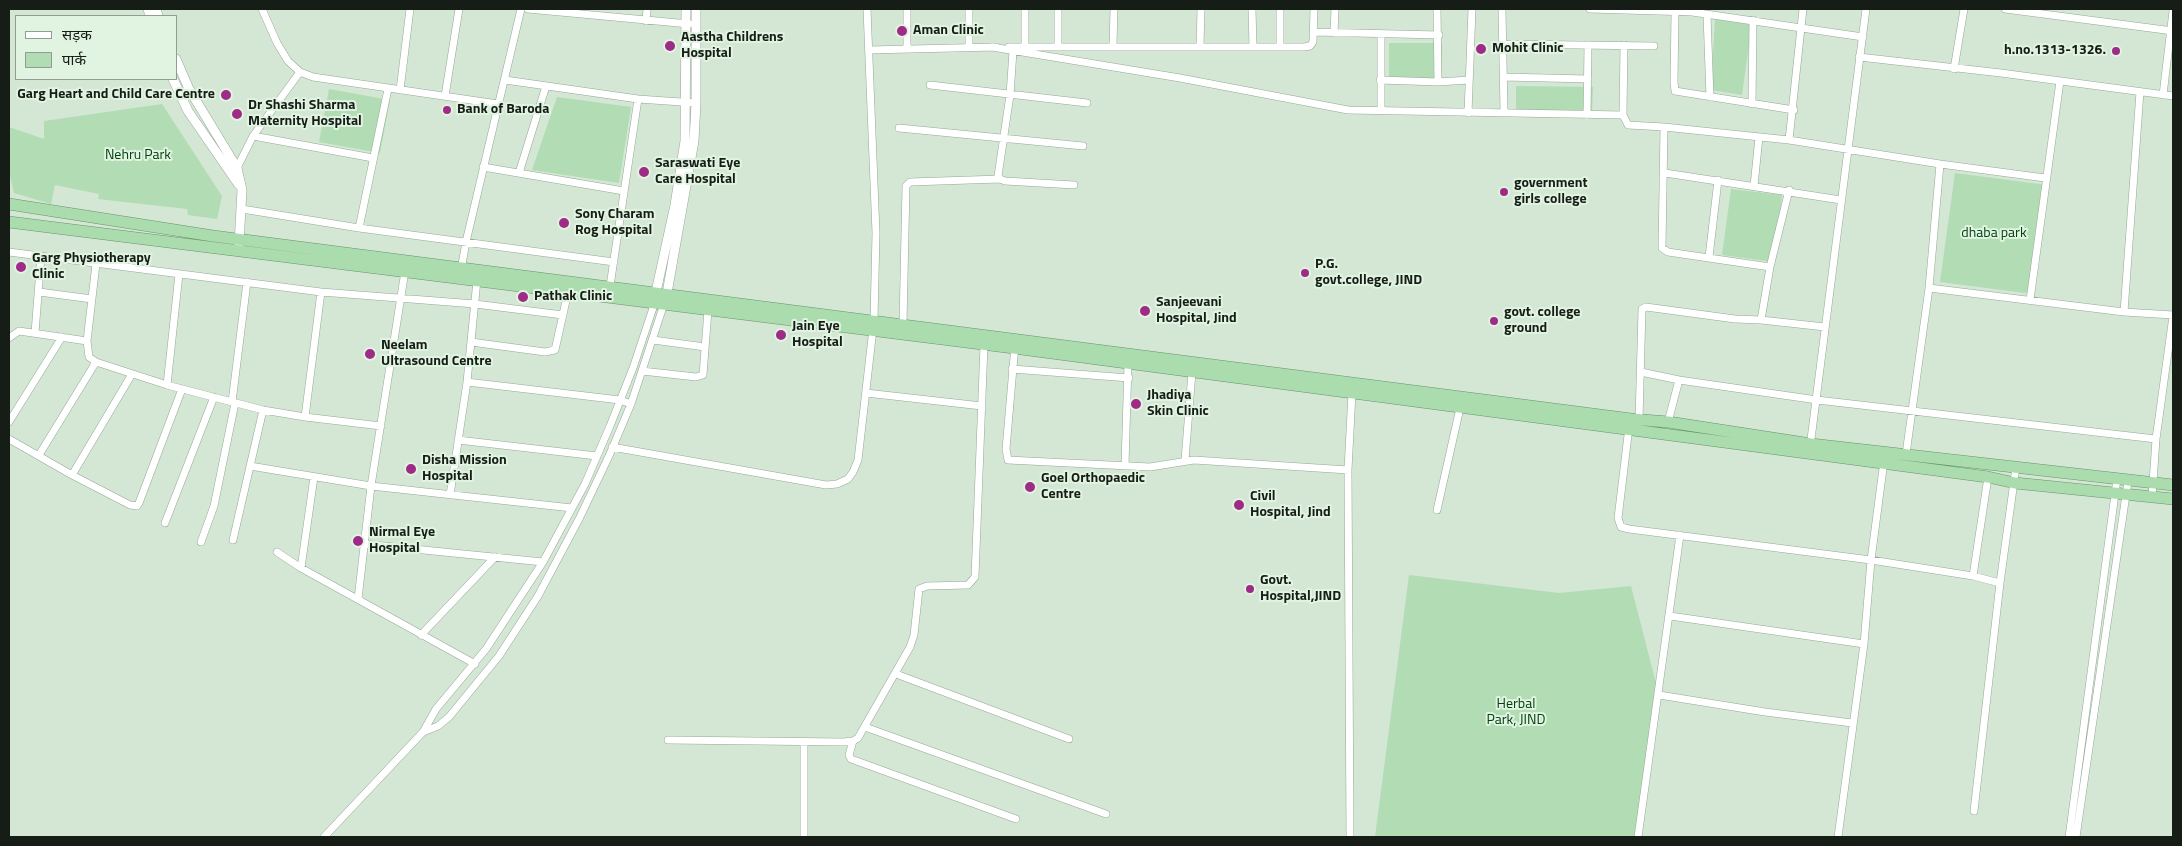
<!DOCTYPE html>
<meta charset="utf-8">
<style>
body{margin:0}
#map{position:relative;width:2182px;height:846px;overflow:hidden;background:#d4e6d4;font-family:"Titillium Web","Noto Sans Devanagari",sans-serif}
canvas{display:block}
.frame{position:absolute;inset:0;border:10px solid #161d16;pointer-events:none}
.legend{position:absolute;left:15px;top:15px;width:162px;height:65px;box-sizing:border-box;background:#e1f3e1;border:1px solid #909d90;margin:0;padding:6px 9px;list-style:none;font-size:15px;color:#161d16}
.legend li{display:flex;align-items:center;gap:10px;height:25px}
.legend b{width:25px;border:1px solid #909d90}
</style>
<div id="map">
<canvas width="2182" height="846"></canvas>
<div class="frame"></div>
<ul class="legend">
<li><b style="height:6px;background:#fff"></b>सड़क</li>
<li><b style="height:14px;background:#b2dcb4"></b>पार्क</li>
</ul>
</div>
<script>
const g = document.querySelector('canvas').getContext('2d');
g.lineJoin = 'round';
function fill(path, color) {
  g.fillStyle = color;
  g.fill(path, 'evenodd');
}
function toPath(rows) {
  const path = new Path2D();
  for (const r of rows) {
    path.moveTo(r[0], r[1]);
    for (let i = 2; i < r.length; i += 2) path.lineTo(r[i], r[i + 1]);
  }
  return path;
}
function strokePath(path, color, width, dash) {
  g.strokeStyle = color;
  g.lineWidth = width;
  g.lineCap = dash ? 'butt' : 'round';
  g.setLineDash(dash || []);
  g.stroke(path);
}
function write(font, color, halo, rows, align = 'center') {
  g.font = font + ' "Titillium Web",sans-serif';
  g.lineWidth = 4;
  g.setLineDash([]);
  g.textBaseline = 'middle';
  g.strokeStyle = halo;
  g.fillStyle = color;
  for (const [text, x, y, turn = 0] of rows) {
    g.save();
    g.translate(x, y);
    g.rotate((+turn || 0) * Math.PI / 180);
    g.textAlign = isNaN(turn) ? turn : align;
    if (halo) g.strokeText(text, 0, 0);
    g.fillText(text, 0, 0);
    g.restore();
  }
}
const green = toPath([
 [1715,18,1752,23,1742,95,1711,90],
 [1389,43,1442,43,1442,79,1389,79],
 [1516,86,1593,87,1592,112,1516,111],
 [329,89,390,100,380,153,319,142],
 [557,97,631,107,619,183,532,170],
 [162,104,222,196,217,219,188,215,187,209,98,199,99,194,55,185,51,204,14,193,9,171,9,127,44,139,44,121],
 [1955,173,2047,185,2033,294,1940,282],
 [1731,189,1782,195,1774,262,1722,255],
 [1409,575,1559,593,1631,586,1659,695,1638,837,1375,837]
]);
const minor = toPath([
 [262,9,277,43,288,61,300,72,313,77,498,104],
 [528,9,689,24],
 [1025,9,1025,47],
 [1058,9,1058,46],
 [1252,9,1253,47],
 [1437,9,1438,82],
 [1502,9,1504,112],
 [1590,9,1692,12,1863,37],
 [2005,9,2173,31],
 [1675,12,1674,82,1675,91,1794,110],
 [1707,15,1710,97],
 [646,21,647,9],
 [1314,32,1439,35],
 [1334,33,1335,9],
 [1503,44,1654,46],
 [1624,45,1623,115,1628,125,1664,127,1789,140,1940,164,2045,178],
 [1113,46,1114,9],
 [1200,46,1201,9],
 [969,47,969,9],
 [992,47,1180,78,1348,110,1623,115],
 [1009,47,1304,47,1310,46,1313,42,1314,9],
 [1280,47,1280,9],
 [907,49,907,9],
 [869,50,996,47],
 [1013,51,1010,95,998,176,1000,179,1005,181,1074,185],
 [1859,57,2001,73,2173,96],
 [1954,69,1964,9],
 [1504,77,1588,79],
 [505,80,638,99,696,103],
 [1380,80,1438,82,1469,80],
 [930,85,1087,103],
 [400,90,410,9],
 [2163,95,2173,11],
 [445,96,459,9],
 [1752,104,1753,20],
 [1381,111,1381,35],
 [1468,113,1472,9],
 [1587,115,1588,45],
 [1664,127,1662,248,1668,252,1770,267],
 [899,128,1083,146],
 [253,136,373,158],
 [1789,140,1803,9],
 [483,167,624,191],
 [237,168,253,136,300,72],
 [519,173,546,86],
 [1665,173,1841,200],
 [1754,186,1759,137],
 [242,209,359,228,614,262],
 [359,228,388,89],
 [9,252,321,292,475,304,563,315],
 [1709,257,1718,180],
 [96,264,87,341,89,357,96,362,167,385,263,410,305,417,381,426],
 [461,270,466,242,521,9],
 [610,286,638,99],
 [1929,288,2124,312,2173,315],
 [39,292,92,299],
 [2030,300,2060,81],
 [2124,312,2140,92],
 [1761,320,1770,267,1789,190],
 [903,324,906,186,910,182,1000,179],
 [35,333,41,256],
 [9,338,19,331,87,341],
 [653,340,705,347],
 [471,342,545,352,555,350,568,292],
 [1015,345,1006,449,1008,460,1150,467,1194,460,1348,470],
 [1012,369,1129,378],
 [642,371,696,377,703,375,708,310],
 [1641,372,1679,380,1817,400,2156,439],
 [467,382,620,400,631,404],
 [167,385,179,274],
 [866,393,982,406],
 [232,402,247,282],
 [305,417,321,292],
 [1639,420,1642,309,1646,307,1735,319,1761,320,1825,327],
 [9,422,62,337],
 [1668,422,1679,380],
 [1629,427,1618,518,1621,527,1629,529,1871,560,1973,576,2000,583],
 [9,439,72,475,130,505,137,506,139,503,182,389],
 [458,440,597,456],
 [612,447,826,485,837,484,848,479,853,472,858,460,874,320,876,233,867,9],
 [1810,447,1866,9],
 [1906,454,1929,288,1940,164],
 [39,455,96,362],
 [1185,460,1192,372],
 [250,466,371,486,572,508],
 [1125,466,1128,363],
 [72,475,132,374],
 [450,495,467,382,477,280],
 [2152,497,2156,439,2173,316],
 [1437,510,1460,408],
 [165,523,214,397],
 [233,540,263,410],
 [201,542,214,506,235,403],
 [364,544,543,562],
 [277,552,301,568,475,664],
 [301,568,314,477],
 [1973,576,1988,477],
 [358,599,371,486,405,271],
 [1670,616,1864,644],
 [421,635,495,557],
 [896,674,1069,739],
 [1659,695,1765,712,1852,723],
 [865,727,1106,814],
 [423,732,438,726,449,717,499,656,538,596,579,519,609,456,631,404,664,304],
 [668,740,843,742,853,741,858,738,910,647,914,635,919,589,927,586,968,585,975,577,984,345],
 [853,741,849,755,851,759,1016,819],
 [1974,811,2000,583,2016,467],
 [324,837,423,732,436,709,486,649,543,562,585,484,610,426,633,368,655,302],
 [804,837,804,742],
 [1350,837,1348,470,1352,393],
 [1638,837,1680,535],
 [1838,837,1864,644,1871,560,1884,461],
 [2069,837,2117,479],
 [2076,837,2128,481]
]);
const tertiary = toPath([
 [148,9,150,16],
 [156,9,158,16],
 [176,59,189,89,237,168,242,190,239,244],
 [173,79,188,111,239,185],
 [656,292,675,205,685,141,686,9],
 [667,293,694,141,696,103,696,9]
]);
const trunk = toPath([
 [9,204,213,236,1631,419,1668,422,1811,444,2173,485],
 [9,222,1014,348,1988,477,2015,483,2173,499]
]);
const markers = [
 [902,31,6,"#9e2b86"],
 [670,46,6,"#9e2b86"],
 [1481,49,6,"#9e2b86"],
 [2116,51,5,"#9e2b86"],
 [226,95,6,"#9e2b86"],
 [447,110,5,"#9e2b86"],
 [237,114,6,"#9e2b86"],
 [644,172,6,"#9e2b86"],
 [1504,192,5,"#9e2b86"],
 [564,223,6,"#9e2b86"],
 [21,267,6,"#9e2b86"],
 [1305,273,5,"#9e2b86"],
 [523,297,6,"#9e2b86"],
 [1145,311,6,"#9e2b86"],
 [1494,321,5,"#9e2b86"],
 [781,335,6,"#9e2b86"],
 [370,354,6,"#9e2b86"],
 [1136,404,6,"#9e2b86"],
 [411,469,6,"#9e2b86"],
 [1030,487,6,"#9e2b86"],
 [1239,505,6,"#9e2b86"],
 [358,541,6,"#9e2b86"],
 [1250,589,5,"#9e2b86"]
];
const poiNames = [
 ["Aman Clinic",913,31],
 ["Aastha Childrens",681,38],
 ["Hospital",681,54],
 ["Mohit Clinic",1492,49],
 ["h.no.1313-1326.",2106,51,"right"],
 ["Garg Heart and Child Care Centre",215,95,"right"],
 ["Dr Shashi Sharma",248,106],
 ["Maternity Hospital",248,122],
 ["Bank of Baroda",457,110],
 ["Saraswati Eye",655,164],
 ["Care Hospital",655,180],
 ["government",1514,184],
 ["girls college",1514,200],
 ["Sony Charam",575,215],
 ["Rog Hospital",575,231],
 ["Garg Physiotherapy",32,259],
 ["Clinic",32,275],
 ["P.G.",1315,265],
 ["govt.college, JIND",1315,281],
 ["Pathak Clinic",534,297],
 ["Sanjeevani",1156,303],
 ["Hospital, Jind",1156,319],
 ["govt. college",1504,313],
 ["ground",1504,329],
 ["Jain Eye",792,327],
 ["Hospital",792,343],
 ["Neelam",381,346],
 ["Ultrasound Centre",381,362],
 ["Jhadiya",1147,396],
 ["Skin Clinic",1147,412],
 ["Disha Mission",422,461],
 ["Hospital",422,477],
 ["Goel Orthopaedic",1041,479],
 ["Centre",1041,495],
 ["Civil",1250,497],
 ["Hospital, Jind",1250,513],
 ["Nirmal Eye",369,533],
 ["Hospital",369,549],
 ["Govt.",1260,581],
 ["Hospital,JIND",1260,597]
];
const parkNames = [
 ["Nehru Park",138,156],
 ["dhaba park",1994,234],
 ["Herbal",1516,705],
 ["Park, JIND",1516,721]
];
fill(green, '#b2dcb4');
strokePath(minor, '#96a797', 8);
strokePath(tertiary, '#96a797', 10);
strokePath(trunk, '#69936b', 12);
strokePath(minor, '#fff', 7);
strokePath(tertiary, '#fff', 9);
strokePath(trunk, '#aadcae', 11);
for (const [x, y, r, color] of markers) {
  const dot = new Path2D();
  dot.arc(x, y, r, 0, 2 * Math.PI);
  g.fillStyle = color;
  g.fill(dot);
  strokePath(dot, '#e1f3e1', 2);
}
write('bold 14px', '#161d16', '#e1f3e1', poiNames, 'left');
write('14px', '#004110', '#e1f3e1', parkNames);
</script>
